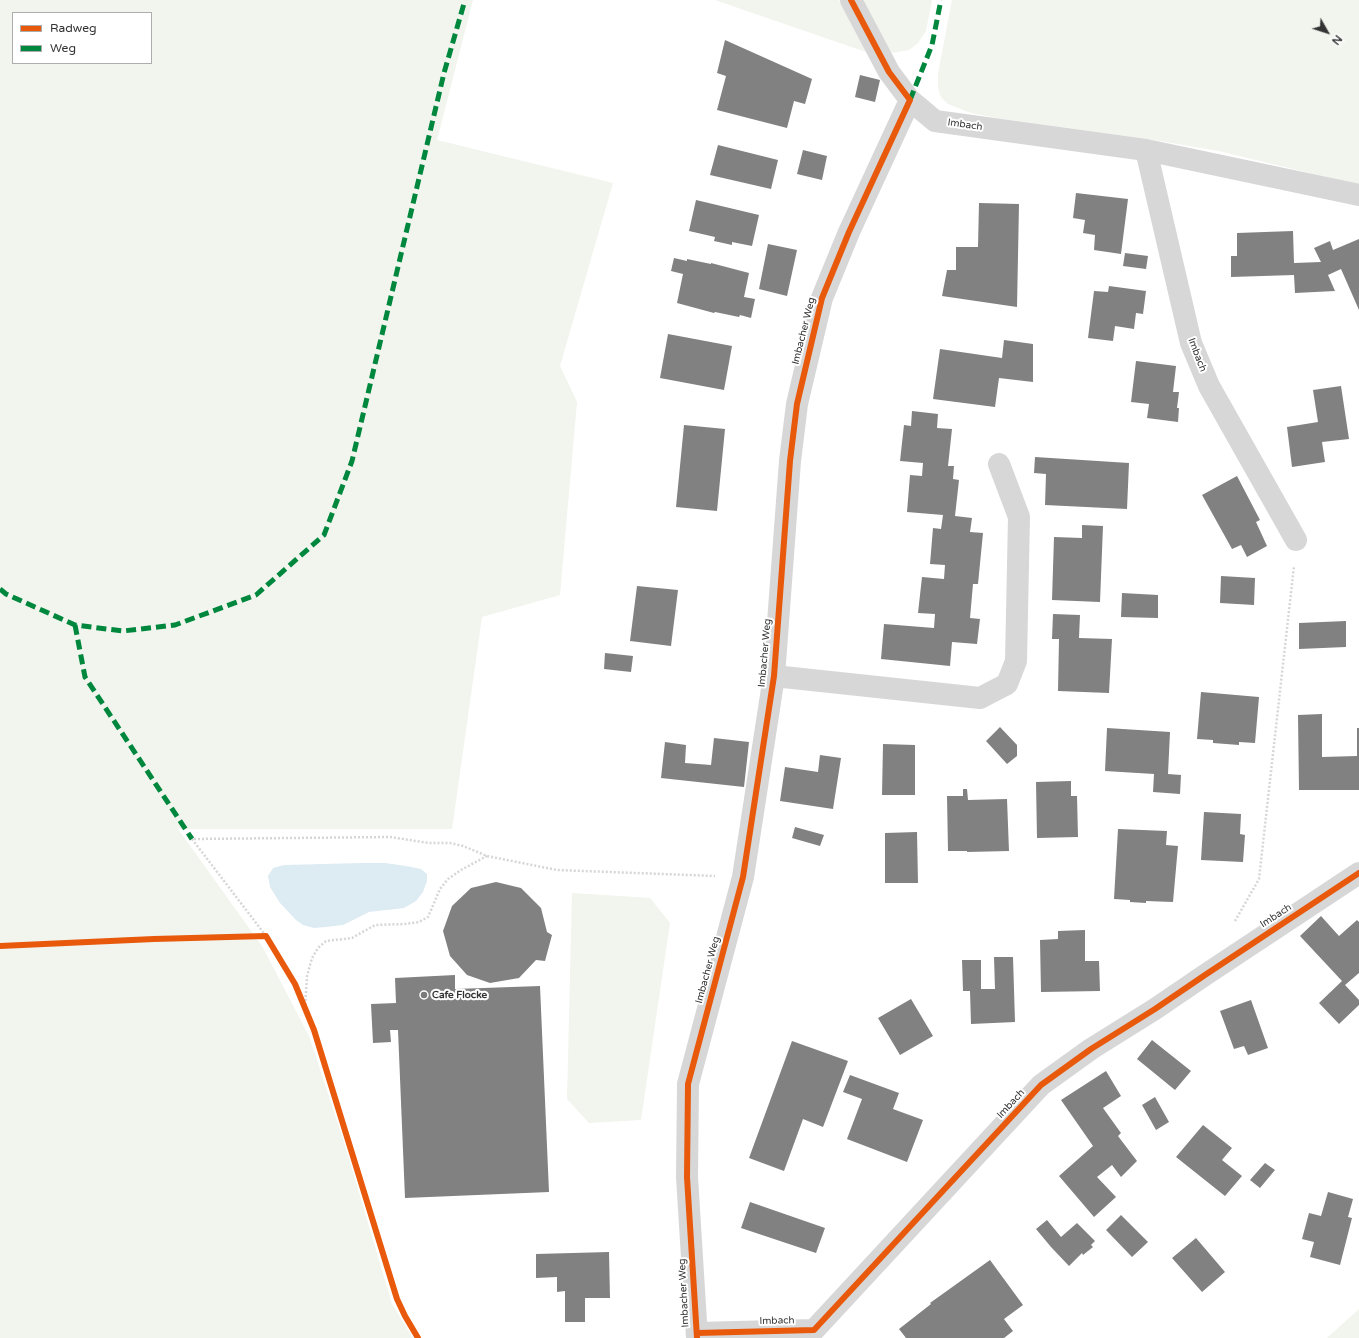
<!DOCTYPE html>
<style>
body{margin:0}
#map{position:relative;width:1359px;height:1338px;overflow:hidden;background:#fff;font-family:"Varela Round",sans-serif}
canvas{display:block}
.legend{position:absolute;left:12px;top:12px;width:140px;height:52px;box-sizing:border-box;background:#fff;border:1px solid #adadad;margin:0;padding:5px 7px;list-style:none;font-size:12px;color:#333}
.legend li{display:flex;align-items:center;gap:8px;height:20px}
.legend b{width:20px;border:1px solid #adadad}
.north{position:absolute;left:1307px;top:12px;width:40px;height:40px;-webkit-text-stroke:3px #fff;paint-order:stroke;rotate:129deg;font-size:11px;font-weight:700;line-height:16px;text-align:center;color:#333}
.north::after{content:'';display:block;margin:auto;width:14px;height:18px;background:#333;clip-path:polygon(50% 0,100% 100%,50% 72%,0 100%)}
</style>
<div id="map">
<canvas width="1359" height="1338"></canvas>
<ul class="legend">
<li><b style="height:5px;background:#e8590c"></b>Radweg</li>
<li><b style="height:5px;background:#00873e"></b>Weg</li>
</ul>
<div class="north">N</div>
</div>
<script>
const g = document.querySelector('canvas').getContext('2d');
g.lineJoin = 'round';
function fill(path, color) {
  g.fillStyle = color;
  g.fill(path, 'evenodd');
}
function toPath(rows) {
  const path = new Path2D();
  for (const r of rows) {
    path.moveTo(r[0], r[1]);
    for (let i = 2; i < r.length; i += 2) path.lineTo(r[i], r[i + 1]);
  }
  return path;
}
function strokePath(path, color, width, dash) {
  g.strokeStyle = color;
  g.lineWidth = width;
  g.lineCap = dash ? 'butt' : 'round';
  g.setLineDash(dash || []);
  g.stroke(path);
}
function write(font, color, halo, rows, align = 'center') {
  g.font = font + ' "Varela Round",sans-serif';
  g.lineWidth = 4;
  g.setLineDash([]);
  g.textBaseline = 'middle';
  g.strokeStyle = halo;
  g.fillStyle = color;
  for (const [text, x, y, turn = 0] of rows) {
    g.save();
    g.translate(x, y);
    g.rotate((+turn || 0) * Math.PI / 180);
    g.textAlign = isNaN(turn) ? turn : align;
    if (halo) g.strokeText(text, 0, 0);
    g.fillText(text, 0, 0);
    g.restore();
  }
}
const green = toPath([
 [0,0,473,0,437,140,613,183,560,366,577,402,560,595,482,617,452,829,178,829,262,946,309,1036,344,1142,392,1304,413,1338,0,1338],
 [13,13,151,13,151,63,13,63],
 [715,0,839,0,866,52],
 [862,0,932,0,926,31,918,43,909,50,891,53],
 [952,0,1359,0,1359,185,1219,151,1148,139,997,118,971,113,948,104,941,97,938,88,938,74],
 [572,893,650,898,670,923,641,1120,589,1123,567,1099],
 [1359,1309,1359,1338,1327,1338]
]);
const water = toPath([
 [362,863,385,863,406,866,421,869,427,874,427,881,423,892,416,901,404,908,369,912,343,925,326,927,314,928,303,925,296,920,280,903,270,887,268,876,273,868,284,865]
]);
const building = toPath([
 [725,40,812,79,805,104,794,101,787,128,717,110,726,76,717,73],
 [860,75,880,80,875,102,855,97],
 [718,145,778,160,771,189,710,175],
 [803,150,827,156,822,180,797,174],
 [1076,193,1128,199,1121,254,1094,250,1095,235,1083,233,1085,220,1073,218],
 [696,200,759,215,752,246,732,242,732,245,714,241,715,237,689,231],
 [979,203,1019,204,1017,307,942,296,947,270,956,270,956,247,978,247],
 [1293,231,1294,263,1321,262,1314,248,1330,241,1333,250,1359,239,1359,310,1341,269,1328,275,1335,291,1295,293,1294,275,1231,277,1231,256,1237,256,1237,233],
 [768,244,797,250,787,296,759,289],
 [1125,253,1148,256,1146,269,1123,266],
 [674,258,687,261,687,259,711,264,711,263,749,273,744,297,755,299,751,318,740,315,739,317,715,312,714,313,677,303,683,274,671,271],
 [1109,286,1146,291,1143,314,1136,313,1134,329,1115,326,1113,341,1088,338,1094,291,1108,292],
 [668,334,732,346,724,390,660,378],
 [1004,340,1033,344,1033,382,999,378,995,407,933,399,940,349,1002,358],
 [1136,361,1176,366,1173,392,1179,392,1177,408,1179,408,1178,422,1147,418,1149,404,1131,402],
 [1341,386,1349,439,1322,442,1325,462,1292,467,1287,427,1318,422,1313,390],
 [912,411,938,414,937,428,952,429,948,466,954,466,953,479,959,480,955,516,972,518,970,532,983,533,978,584,973,584,970,618,980,619,977,644,952,642,950,666,881,659,884,624,934,628,935,614,918,613,922,577,944,579,945,565,930,564,933,528,941,529,943,515,907,512,910,475,922,476,923,463,900,461,904,425,911,426],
 [684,425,725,429,717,511,676,507],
 [1035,457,1129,463,1127,509,1045,505,1046,474,1034,473],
 [1237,476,1260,520,1256,522,1267,546,1247,557,1241,545,1232,549,1202,495],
 [1082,525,1103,526,1100,602,1052,600,1054,537,1082,538],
 [1221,576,1255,578,1254,605,1220,603],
 [637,586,678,590,671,646,630,641],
 [1122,593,1158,595,1158,618,1121,617],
 [1053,614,1080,615,1079,638,1112,639,1109,693,1058,691,1059,639,1052,639],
 [1346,621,1346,647,1299,649,1299,623],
 [605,653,633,656,631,672,604,669],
 [1201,692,1259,697,1255,743,1239,742,1239,745,1213,743,1213,740,1197,739],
 [1322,714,1322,757,1357,756,1357,728,1359,728,1359,790,1299,790,1298,715],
 [1000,727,1017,745,1017,756,1007,764,986,741],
 [1107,728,1170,732,1168,774,1181,775,1180,794,1153,792,1154,774,1105,771],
 [714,738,749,742,744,787,661,778,665,742,686,745,685,763,711,765],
 [883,744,915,745,915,795,882,795],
 [820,755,841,758,833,809,780,801,785,767,818,772],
 [1071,781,1071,796,1077,796,1078,837,1037,838,1036,782],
 [963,789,967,789,968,800,1007,799,1009,851,967,852,967,851,948,851,947,796,963,796],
 [1204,812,1241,814,1240,834,1245,835,1243,862,1201,860],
 [795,827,824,835,820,846,792,838],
 [1118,829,1167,831,1166,845,1178,846,1173,902,1146,901,1146,903,1130,902,1130,900,1114,899],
 [917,832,918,883,885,883,885,833],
 [496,882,521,888,541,908,547,932,552,935,545,961,536,960,519,978,490,983,467,975,450,956,443,931,452,906,471,888],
 [1321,916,1339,936,1357,920,1359,922,1359,973,1345,985,1359,1000,1359,1005,1339,1024,1319,1003,1342,981,1300,936],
 [1085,930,1085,961,1099,961,1100,991,1041,992,1040,940,1058,939,1058,931],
 [994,957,1013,957,1015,1022,971,1024,970,991,963,991,962,960,981,960,981,989,995,989],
 [455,975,455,989,540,986,549,1192,405,1198,398,1030,390,1030,391,1042,373,1043,371,1004,396,1003,395,978],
 [911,999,933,1036,900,1055,878,1018],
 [1251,1000,1268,1048,1248,1055,1244,1046,1234,1049,1220,1011],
 [1152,1040,1191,1071,1175,1090,1137,1059],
 [792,1041,848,1061,823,1127,803,1119,784,1171,749,1158],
 [1106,1071,1121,1096,1103,1108,1121,1133,1118,1136,1137,1161,1121,1177,1112,1165,1097,1177,1116,1197,1094,1217,1059,1176,1093,1146,1061,1100],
 [850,1075,899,1093,893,1109,923,1120,907,1162,847,1139,862,1099,843,1092],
 [1155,1097,1169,1122,1156,1130,1142,1105],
 [1203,1125,1232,1148,1222,1160,1242,1176,1225,1196,1176,1157],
 [1265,1163,1275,1170,1260,1188,1250,1180],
 [1328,1192,1353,1199,1348,1217,1352,1218,1340,1265,1310,1257,1314,1242,1302,1239,1309,1213,1321,1216],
 [750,1202,825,1228,816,1253,741,1228],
 [1121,1215,1148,1242,1132,1257,1106,1230],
 [1047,1220,1061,1237,1077,1223,1095,1241,1091,1245,1093,1247,1083,1255,1082,1253,1069,1266,1051,1247,1036,1229],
 [1196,1238,1225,1272,1202,1292,1172,1258],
 [609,1252,610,1298,585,1298,585,1322,565,1322,565,1291,557,1292,557,1277,536,1278,536,1254],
 [990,1260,1023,1305,1004,1319,1013,1331,1004,1338,906,1338,899,1329,931,1304,930,1303]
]);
const path = toPath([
 [1235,921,1259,879,1294,566],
 [266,936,192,839,390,837,429,843,450,843,463,846,487,856,557,870,715,876],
 [305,1009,307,976,312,958,318,948,326,941,352,938,375,925,405,924,419,922,428,917,440,889,448,879,461,870,487,856]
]);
const minor = toPath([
 [851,0,889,72,910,100,935,121,1146,150,1359,195],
 [1146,150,1191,343,1209,386,1296,540],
 [774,676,980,698,1007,684,1016,661,1019,517,999,464],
 [697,1333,814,1330,1041,1085,1091,1049,1155,1009,1205,975,1359,873],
 [697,1338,687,1177,688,1084,743,877,774,676,790,461,797,404,822,298,849,232,910,100]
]);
const quiet = toPath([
 [910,100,932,45,941,0],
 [0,589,6,594,75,625,123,631,175,625,256,595,324,535,352,461,444,73,465,0],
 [75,625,85,677,192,839]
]);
const cycleway = toPath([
 [0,946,154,939,266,936,295,984,314,1030,397,1299,405,1316,418,1338],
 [697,1333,814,1330,1041,1085,1091,1049,1155,1009,1205,975,1359,873],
 [697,1338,687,1177,688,1084,743,877,774,676,790,461,797,404,822,298,849,232,910,100,889,72,851,0]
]);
const markers = [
 [424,995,4,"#7a7a7a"]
];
const streetNames = [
 ["Imbach",965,125,8],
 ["Imbacher Weg",804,331,-76],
 ["Imbach",1197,355,69],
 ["Imbacher Weg",765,653,-85],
 ["Imbach",1276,916,-33],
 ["Imbacher Weg",708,970,-75],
 ["Imbach",1011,1104,-47],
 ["Imbacher Weg",684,1293,-93],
 ["Imbach",777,1321,-1]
];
const poiNames = [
 ["Cafe Flocke",432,995]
];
fill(green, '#f1f5ed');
fill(water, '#ddebf3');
fill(building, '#818181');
strokePath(path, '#d6d6d6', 2.5, [2, 2]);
strokePath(minor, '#d7d7d7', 22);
strokePath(quiet, '#00873e', 5, [10, 5]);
strokePath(cycleway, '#e8590c', 6);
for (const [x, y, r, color] of markers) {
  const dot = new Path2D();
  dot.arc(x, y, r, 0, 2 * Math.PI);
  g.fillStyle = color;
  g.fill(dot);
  strokePath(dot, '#fff', 1.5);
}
write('10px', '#333', '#fff', streetNames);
write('bold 10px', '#333', '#fff', poiNames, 'left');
</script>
